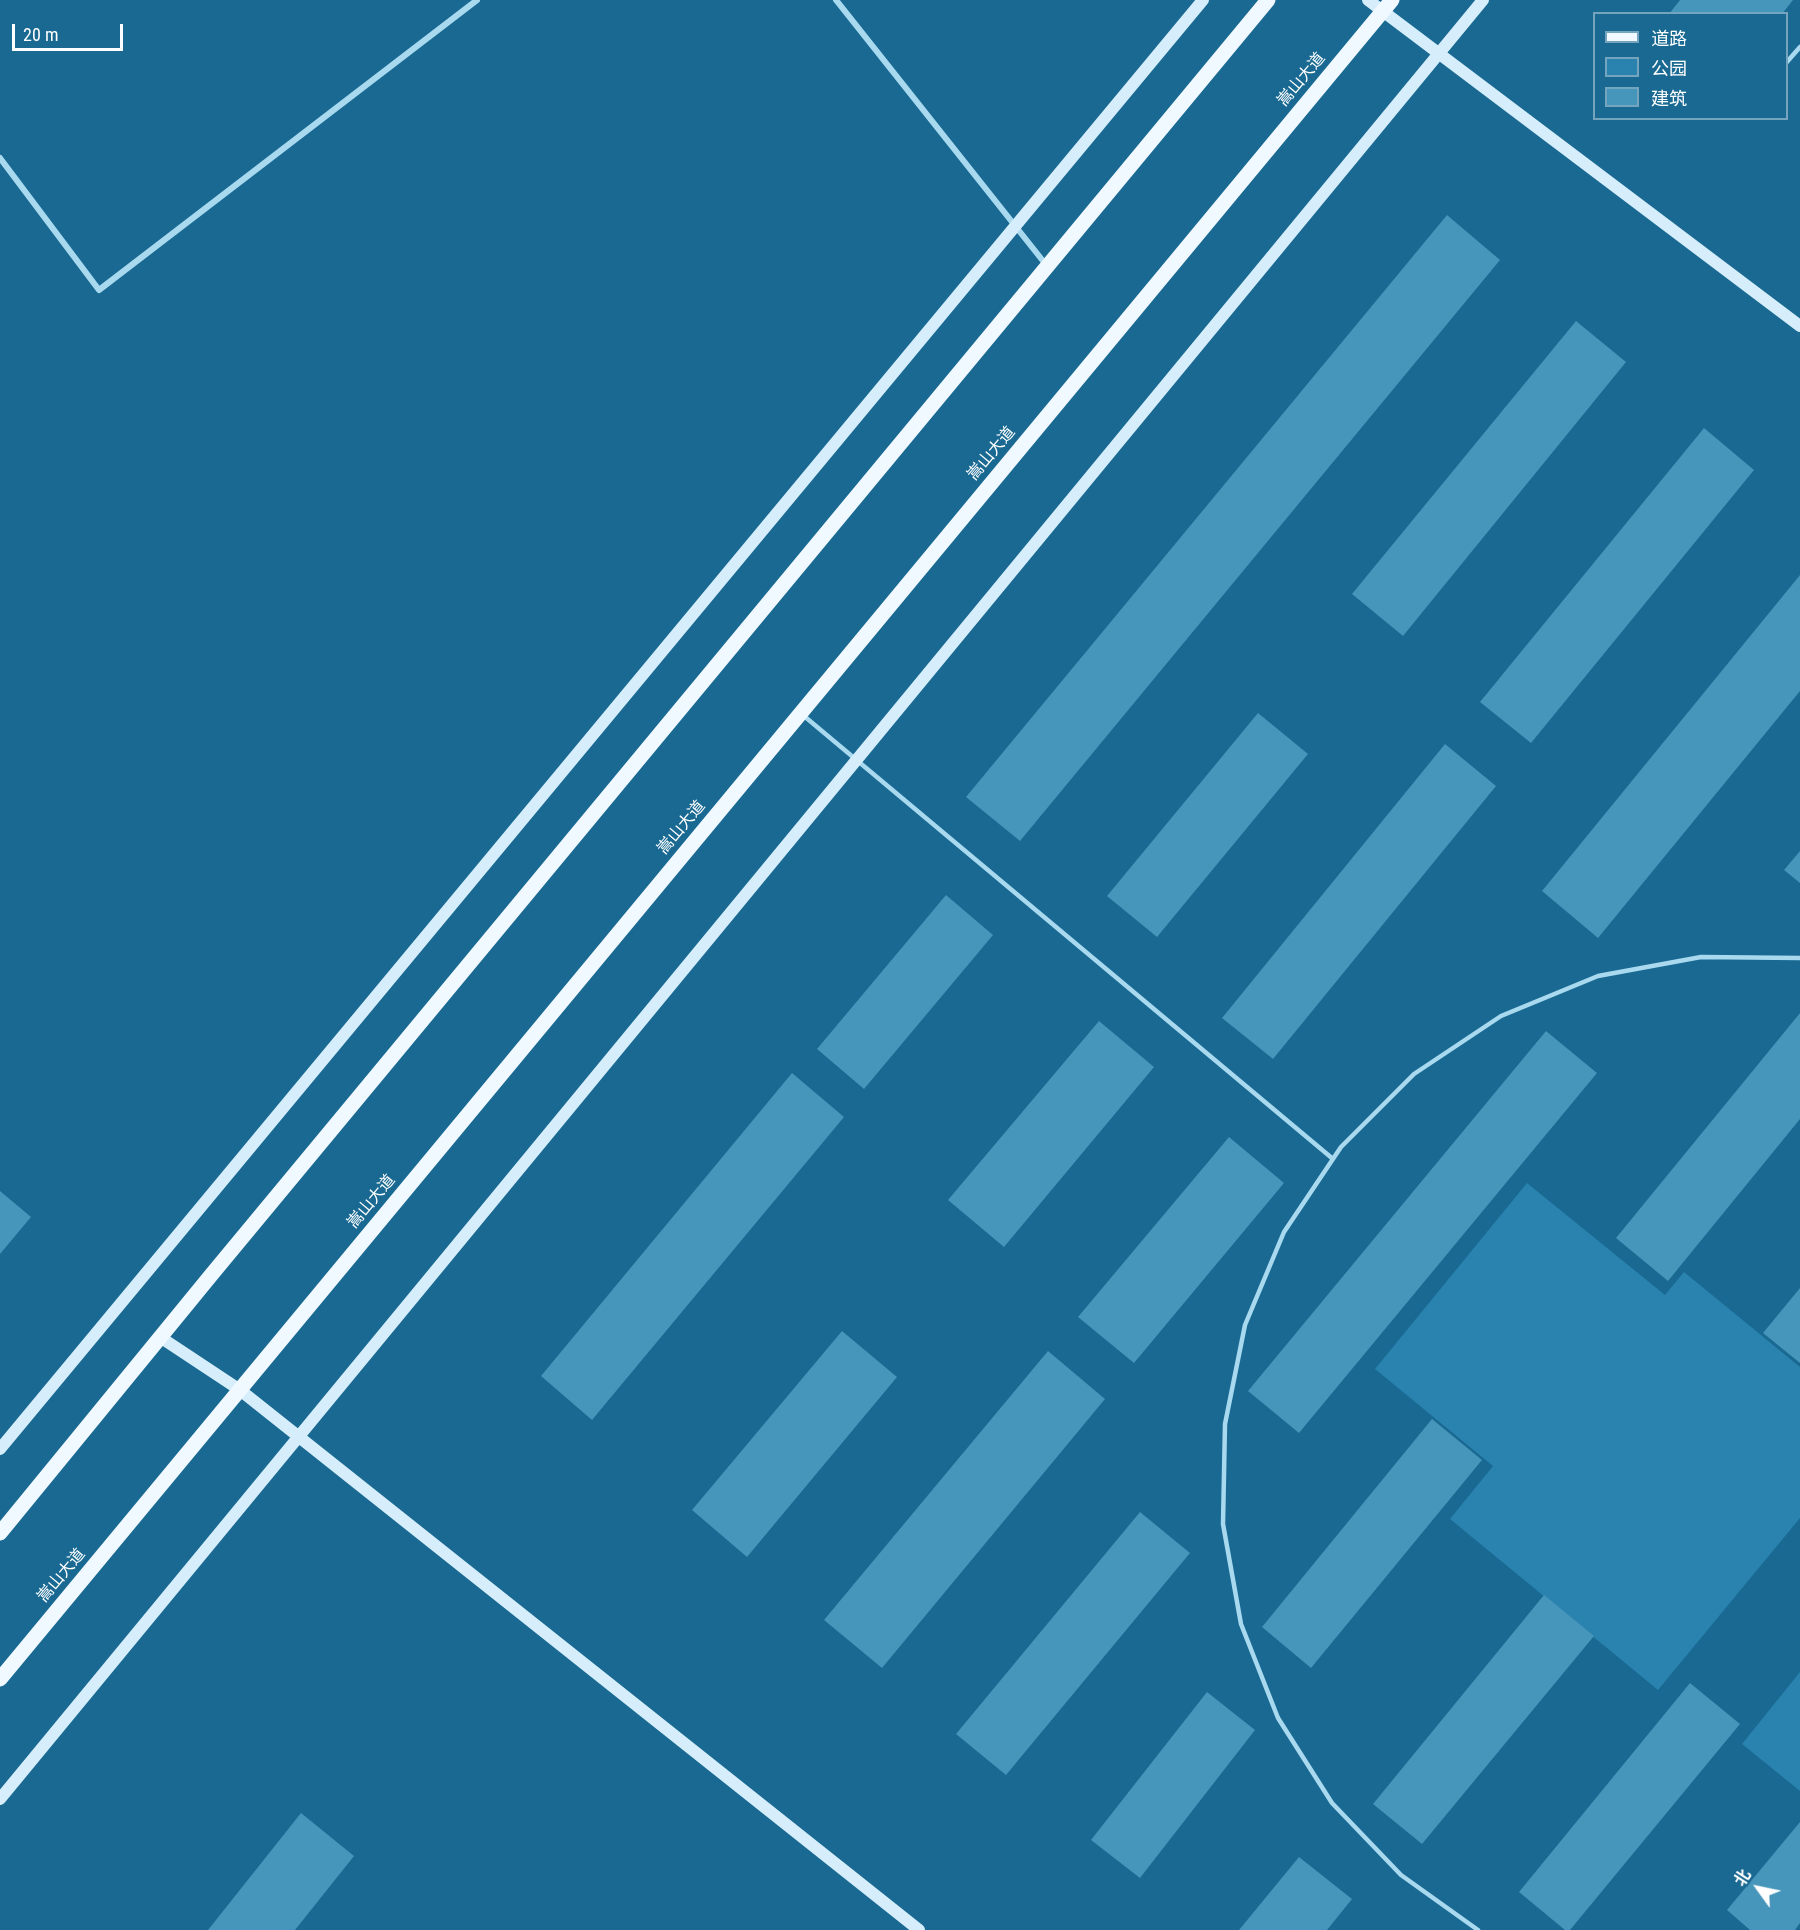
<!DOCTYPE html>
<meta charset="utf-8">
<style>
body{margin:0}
#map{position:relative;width:1800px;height:1930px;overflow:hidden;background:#196992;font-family:"Roboto Condensed","Noto Sans SC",sans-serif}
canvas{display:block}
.legend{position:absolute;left:1593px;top:12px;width:195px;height:108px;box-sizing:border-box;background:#196992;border:2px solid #75a5be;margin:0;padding:8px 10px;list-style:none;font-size:18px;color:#fff}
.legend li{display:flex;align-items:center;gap:12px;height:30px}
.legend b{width:30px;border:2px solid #75a5be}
.north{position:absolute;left:1728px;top:1858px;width:60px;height:60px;-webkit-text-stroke:4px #196992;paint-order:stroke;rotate:303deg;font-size:16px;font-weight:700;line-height:24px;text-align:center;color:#fff}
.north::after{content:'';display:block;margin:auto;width:21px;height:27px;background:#fff;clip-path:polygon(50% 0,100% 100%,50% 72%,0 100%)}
.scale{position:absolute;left:12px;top:24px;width:111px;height:27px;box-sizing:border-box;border:3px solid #fff;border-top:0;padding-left:8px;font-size:18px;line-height:21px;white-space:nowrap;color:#fff;-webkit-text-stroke:4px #196992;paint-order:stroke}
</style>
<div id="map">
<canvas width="1800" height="1930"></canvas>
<ul class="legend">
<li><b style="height:8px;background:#f0f9ff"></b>道路</li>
<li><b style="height:16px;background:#2983ae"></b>公园</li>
<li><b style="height:16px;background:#4695bb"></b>建筑</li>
</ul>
<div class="north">北</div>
<div class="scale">20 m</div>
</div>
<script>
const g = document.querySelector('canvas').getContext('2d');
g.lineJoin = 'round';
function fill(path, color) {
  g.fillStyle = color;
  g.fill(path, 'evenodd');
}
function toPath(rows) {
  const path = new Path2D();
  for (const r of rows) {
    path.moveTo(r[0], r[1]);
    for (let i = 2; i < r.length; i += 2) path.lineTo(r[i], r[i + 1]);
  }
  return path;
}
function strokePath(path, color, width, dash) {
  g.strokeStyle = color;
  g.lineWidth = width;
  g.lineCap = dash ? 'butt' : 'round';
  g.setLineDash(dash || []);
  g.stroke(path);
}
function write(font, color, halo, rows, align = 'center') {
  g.font = font + ' "Roboto Condensed","Noto Sans SC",sans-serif';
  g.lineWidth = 6;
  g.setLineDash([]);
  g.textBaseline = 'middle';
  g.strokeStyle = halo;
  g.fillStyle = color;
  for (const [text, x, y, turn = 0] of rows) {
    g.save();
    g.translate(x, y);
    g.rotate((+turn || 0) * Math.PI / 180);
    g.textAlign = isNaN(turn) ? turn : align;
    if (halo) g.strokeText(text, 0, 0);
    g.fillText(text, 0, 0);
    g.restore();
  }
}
const green = toPath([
 [1527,1183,1665,1295,1684,1272,1800,1367,1800,1518,1658,1690,1450,1519,1493,1466,1375,1369],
 [1800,1672,1800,1791,1742,1744]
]);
const building = toPath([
 [1680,0,1793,0,1782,14,1669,14],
 [1447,215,1500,260,1020,841,966,797],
 [1576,321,1626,362,1403,636,1352,594],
 [1704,428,1754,470,1531,743,1480,702],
 [1800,575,1800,691,1598,938,1542,891],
 [1258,713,1308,754,1157,937,1107,896],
 [1445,744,1496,786,1273,1059,1222,1018],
 [1800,851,1800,883,1784,870],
 [946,895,993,935,864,1089,817,1049],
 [1800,1013,1800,1119,1668,1281,1616,1238],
 [1099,1021,1154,1067,1004,1247,948,1200],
 [1546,1031,1597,1073,1299,1433,1248,1391],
 [792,1073,844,1117,592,1420,541,1376],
 [1229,1137,1284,1183,1134,1363,1078,1317],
 [0,1191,31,1217,0,1254],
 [1800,1288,1800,1363,1763,1333],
 [842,1331,897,1377,747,1557,692,1510],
 [1048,1351,1105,1399,882,1668,824,1620],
 [1432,1419,1482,1460,1311,1668,1262,1627],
 [1140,1512,1190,1553,1006,1775,956,1734],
 [1544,1595,1594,1636,1422,1844,1373,1804],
 [1690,1683,1740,1724,1570,1930,1565,1930,1519,1892],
 [1207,1692,1255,1730,1140,1878,1091,1840],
 [301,1813,354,1856,295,1930,208,1930],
 [1800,1822,1800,1923,1795,1930,1750,1930,1727,1910],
 [1299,1857,1352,1899,1327,1930,1239,1930]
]);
const lane = toPath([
 [1786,63,1800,47],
 [804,716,1333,1159],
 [1478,1930,1401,1875,1332,1803,1278,1718,1241,1624,1223,1524,1225,1424,1245,1325,1284,1232,1341,1147,1414,1074,1501,1016,1598,976,1701,957,1800,958]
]);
const street = toPath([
 [836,0,1047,266],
 [0,158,99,290,477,0]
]);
const secondary = toPath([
 [1368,0,1800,326],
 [160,1337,240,1390,919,1930],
 [0,1449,1203,0],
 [0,1799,1483,0]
]);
const primary = toPath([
 [0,1533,212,1274,1268,0],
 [0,1679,1392,0]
]);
const streetNames = [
 ["嵩山大道",1302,80,-50],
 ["嵩山大道",992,454,-50],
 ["嵩山大道",682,828,-50],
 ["嵩山大道",372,1202,-50],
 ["嵩山大道",62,1576,-50]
];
fill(green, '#2983ae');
fill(building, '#4695bb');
strokePath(lane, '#a8d9ef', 4.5);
strokePath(street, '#a8d9ef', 6);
strokePath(secondary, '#d6eefb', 12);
strokePath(primary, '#f0f9ff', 15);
write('16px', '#fff', '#196992', streetNames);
</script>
